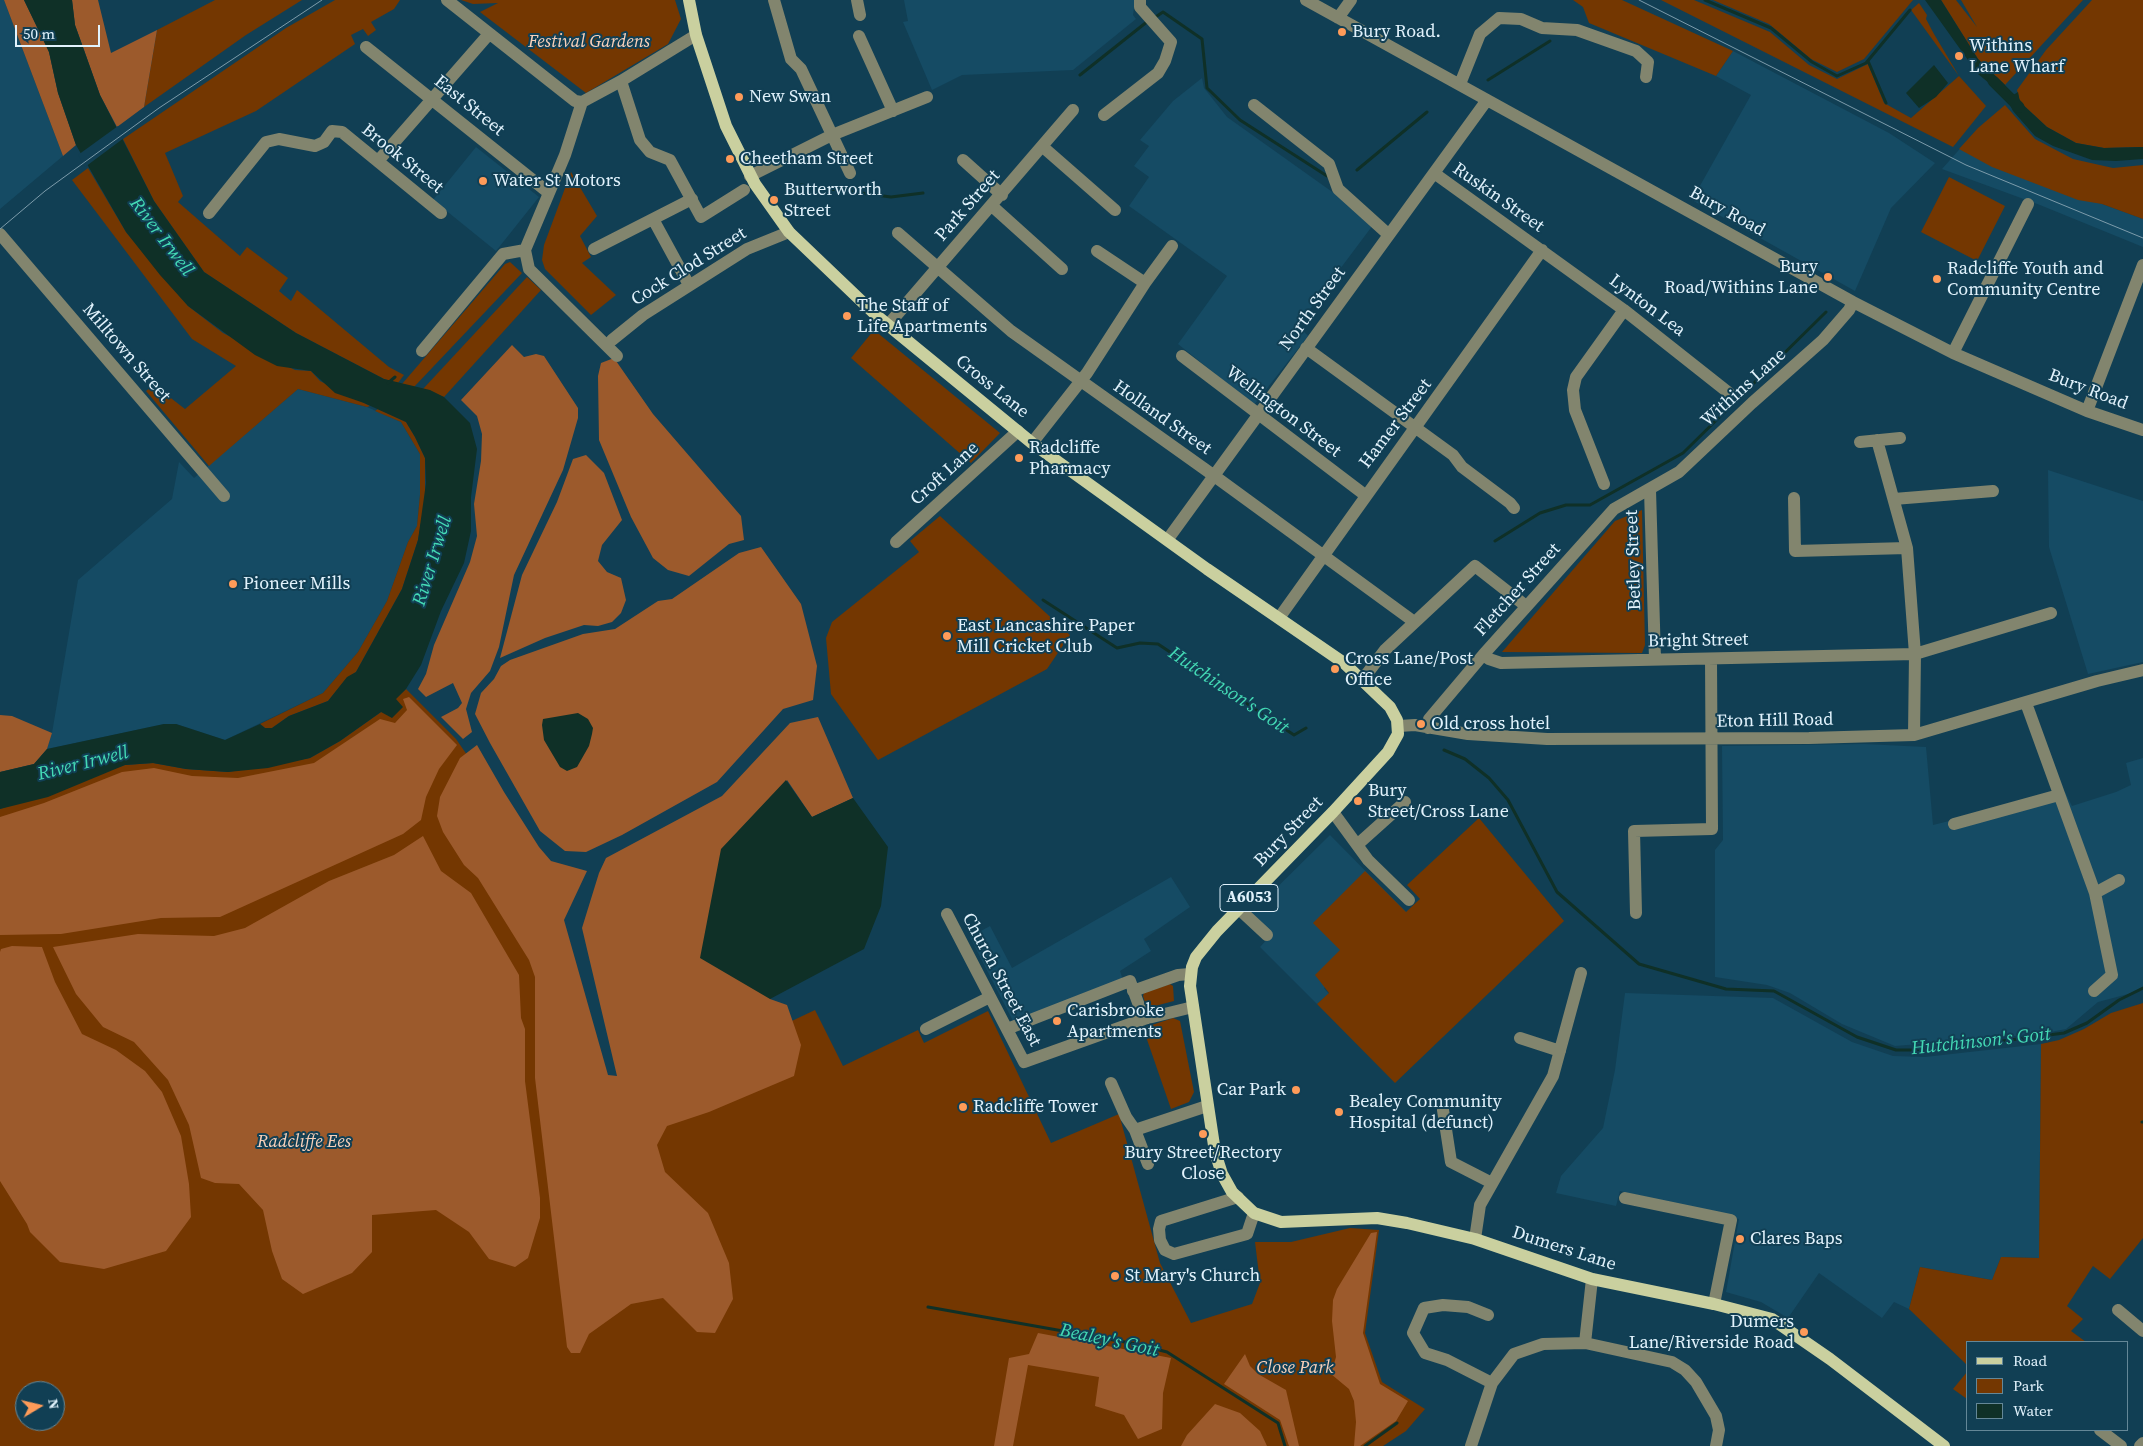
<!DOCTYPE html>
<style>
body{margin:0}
#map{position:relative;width:2143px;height:1446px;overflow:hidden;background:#113f54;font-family:"Source Serif 4",serif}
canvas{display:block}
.legend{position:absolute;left:1966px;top:1341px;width:162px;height:90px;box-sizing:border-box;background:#113f54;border:1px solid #648797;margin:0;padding:6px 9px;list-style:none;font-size:15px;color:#e1f2fc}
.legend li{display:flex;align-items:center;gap:10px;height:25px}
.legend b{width:25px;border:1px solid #648797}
.north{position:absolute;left:15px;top:1381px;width:50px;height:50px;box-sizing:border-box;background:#113f54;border:1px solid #648797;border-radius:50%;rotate:81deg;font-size:14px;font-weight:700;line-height:20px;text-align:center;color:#e1f2fc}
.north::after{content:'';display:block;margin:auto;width:18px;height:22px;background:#fe9b59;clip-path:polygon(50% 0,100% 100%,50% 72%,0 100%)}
.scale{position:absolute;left:15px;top:25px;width:85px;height:22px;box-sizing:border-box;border:2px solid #e1f2fc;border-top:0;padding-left:6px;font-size:15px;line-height:18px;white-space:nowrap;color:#e1f2fc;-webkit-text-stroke:4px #113f54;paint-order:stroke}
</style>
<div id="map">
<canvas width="2143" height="1446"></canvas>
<ul class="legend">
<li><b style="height:6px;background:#cad09f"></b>Road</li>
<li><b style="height:14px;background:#743701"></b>Park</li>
<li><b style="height:14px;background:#0f3027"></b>Water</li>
</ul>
<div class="north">N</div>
<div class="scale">50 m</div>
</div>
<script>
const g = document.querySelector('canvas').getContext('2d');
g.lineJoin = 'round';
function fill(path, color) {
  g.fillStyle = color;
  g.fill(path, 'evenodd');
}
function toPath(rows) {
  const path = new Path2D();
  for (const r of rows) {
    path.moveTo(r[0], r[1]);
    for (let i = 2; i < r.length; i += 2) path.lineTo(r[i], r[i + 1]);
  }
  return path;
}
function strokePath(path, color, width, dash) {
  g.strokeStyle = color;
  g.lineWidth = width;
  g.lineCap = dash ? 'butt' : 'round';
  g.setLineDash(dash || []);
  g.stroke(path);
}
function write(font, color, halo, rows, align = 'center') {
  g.font = font + ' "Source Serif 4",serif';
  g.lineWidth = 4;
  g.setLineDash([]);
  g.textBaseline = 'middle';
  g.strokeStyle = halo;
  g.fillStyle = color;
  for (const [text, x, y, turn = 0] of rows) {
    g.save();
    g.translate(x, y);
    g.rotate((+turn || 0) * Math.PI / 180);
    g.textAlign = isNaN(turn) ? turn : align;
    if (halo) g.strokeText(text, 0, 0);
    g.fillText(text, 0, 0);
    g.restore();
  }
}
const built = toPath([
 [0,0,4,0,63,156,0,209],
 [904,0,1135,0,1133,15,1136,19,1073,70,962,75,932,90,903,22,908,21],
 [1733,51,1889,133,1935,163,1891,208,1855,291,1692,200,1751,95,1716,76],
 [1202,78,1204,88,1227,117,1345,201,1373,225,1298,325,1308,336,1254,405,1178,344,1227,276,1129,206,1149,177,1134,166,1149,146,1140,140,1173,101],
 [1965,143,2102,204,2143,219,2143,247,2040,205,1942,169],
 [476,147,539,197,496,251,433,200],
 [298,389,367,407,401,422,420,454,420,495,417,526,408,542,387,601,358,652,323,693,225,740,176,724,164,724,47,749,52,733,78,580,172,499,179,462,194,478],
 [2048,470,2143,501,2143,662,2088,674,2049,547],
 [1864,744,1926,747,1933,825,2065,792,2072,806,2116,792,2131,785,2126,763,2143,758,2143,990,2098,1002,2066,1029,2040,1034,1895,1046,1842,1024,1790,993,1767,985,1715,977,1715,850,1723,840,1722,746],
 [1330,835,1406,912,1324,988,1329,994,1317,1004,1260,947,1272,934,1251,913],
 [1171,877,1190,907,1144,939,1151,951,1120,971,1124,983,1014,1023,970,937,990,926,1012,968],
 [1625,993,1773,998,1852,1042,1893,1056,1925,1057,2041,1044,2039,1258,2001,1257,1992,1280,1920,1267,1909,1309,1894,1302,1882,1318,1819,1273,1788,1318,1761,1302,1726,1292,1739,1219,1620,1191,1616,1206,1556,1193,1561,1176,1603,1128,1615,1070]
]);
const green = toPath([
 [215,0,302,0,246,35,144,107,157,30],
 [335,0,400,0,394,9,371,22,376,30,368,36,363,29,351,35,355,44,256,111,165,153,183,196,178,202,240,256,247,247,288,278,279,291,291,301,297,290,389,367,404,375,398,383,384,379,296,333,204,272,154,201,123,139,286,28],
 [461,0,675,0,681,19,668,44,586,93,480,12,498,3,473,4],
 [1573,0,1622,0,1733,51,1716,76,1589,23,1583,7],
 [1661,0,1694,0,1770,32,1809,65,1837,79,1868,64,1884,103,1911,118,1959,76,1911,10,1919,3,1927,15,1926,19,1934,34,1959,76,1986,106,1953,147],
 [1713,0,1913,0,1864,59,1837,72,1811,59,1769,24],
 [1941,0,1956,0,1977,27,1961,0,2083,0,2005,85,1978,59],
 [2092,0,2143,0,2143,147,2104,148,2076,143,2047,127,2020,102,2017,90,2046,50],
 [2005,105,2035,139,2073,159,2113,168,2143,165,2143,219,2102,204,2078,200,1992,167,1959,149,1978,128],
 [88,168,126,232,188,306,223,333,295,370,311,371,320,381,370,406,367,407,298,389,209,466,146,391,154,385,185,409,236,366,192,339,72,180],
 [571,172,597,216,580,236,591,257,582,263,616,295,591,315,545,269,542,260,544,245],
 [1949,177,2005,206,1977,261,1921,232],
 [510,262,522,273,414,387,402,384,505,264],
 [527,277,541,290,444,397,423,389],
 [874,330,1000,433,971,463,851,358],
 [378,409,406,422,415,437,425,458,425,500,418,540,402,589,356,672,347,678,328,701,289,716,272,728,265,728,260,724,323,693,358,652,387,601,408,542,417,526,420,495,420,454,401,422,375,411],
 [1642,510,1645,645,1642,653,1502,652,1615,521],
 [940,516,1070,635,1047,669,878,760,831,694,826,638,832,622,919,552,910,541],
 [406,689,456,739,501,804,607,1102,724,1053,815,1010,843,1066,918,1030,924,1043,988,1011,1051,1143,1119,1114,1160,1263,1191,1323,1252,1304,1260,1283,1255,1242,1291,1242,1350,1228,1379,1230,1365,1333,1382,1382,1425,1409,1406,1431,1383,1446,0,1446,0,809,125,765,153,763,186,769,228,772,310,758,340,741,381,712],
 [25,1391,55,1391,55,1421,25,1421],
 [1479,818,1564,921,1395,1083,1317,1004,1329,993,1315,975,1340,950,1313,923,1365,871,1406,912,1420,899,1407,885],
 [1170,984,1173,986,1174,1001,1151,1007,1146,1005,1143,996,1144,993],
 [2143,1003,2143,1238,2110,1279,2093,1266,2067,1306,2083,1319,2071,1331,2086,1342,1967,1342,1967,1365,1909,1309,1920,1267,1992,1280,2001,1257,2039,1258,2041,1044,2059,1040,2084,1029,2111,1013],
 [1173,1018,1180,1021,1194,1092,1189,1102,1171,1109,1143,1028],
 [1967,1372,1967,1399,1953,1389]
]);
const forest = toPath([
 [4,0,24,0,49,52,58,93,76,145,63,156],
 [72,0,98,0,111,53,157,30,144,107,117,127,100,95,83,47,75,25],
 [512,345,524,357,536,354,544,356,578,408,578,418,563,470,514,575,499,647,490,671,471,693,466,709,472,732,463,739,441,717,458,708,462,703,453,683,426,697,418,689,426,674,434,645,470,562,477,536,474,504,481,461,482,434,477,416,461,400],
 [614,358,653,414,741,516,744,540,729,544,689,576,668,570,653,558,631,517,599,440,598,376,601,363],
 [586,455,604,473,622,520,602,545,598,561,607,572,621,578,626,600,621,613,612,622,598,626,584,625,545,638,500,658,522,575,557,502,573,459],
 [761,547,801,604,817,666,813,700,783,709,717,782,622,835,586,852,565,851,540,831,490,743,475,714,481,693,494,679,501,666,510,660,583,634,615,629,658,601,672,599,739,553],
 [409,697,457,745,439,769,426,797,421,820,403,834,220,917,161,918,61,934,0,935,0,817,44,803,122,772,154,768,192,776,238,778,314,763,380,719,395,723,407,710,403,699],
 [0,715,12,716,52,733,47,749,34,764,0,772],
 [818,717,853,798,812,817,787,780,770,999,787,1005,801,1045,794,1076,709,1112,667,1126,657,1145,665,1172,708,1213,729,1263,733,1299,715,1333,697,1332,663,1298,631,1304,589,1334,580,1353,571,1353,567,1347,535,1078,535,977,529,960,478,878,464,865,443,832,437,816,440,797,460,758,477,745,504,792,539,847,551,861,587,871,564,920,608,1075,617,1076,582,928,599,873,606,858,722,796,790,723],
 [423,836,441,871,471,893,519,975,521,1018,525,1029,525,1081,540,1198,540,1218,528,1258,515,1267,489,1259,469,1232,436,1210,372,1215,372,1252,352,1273,303,1294,282,1279,272,1251,263,1210,239,1184,215,1183,201,1178,189,1125,168,1080,134,1042,103,1027,76,994,53,947,138,934,214,936,245,928,329,881,394,855],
 [12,946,42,947,55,982,82,1034,116,1050,145,1071,162,1092,181,1136,189,1184,191,1217,166,1251,104,1269,60,1262,30,1232,27,1224,0,1181,0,952,1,949],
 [1377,1232,1363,1333,1380,1384,1408,1401,1396,1421,1360,1446,1354,1446,1356,1422,1354,1401,1349,1389,1331,1374,1336,1357,1332,1321,1333,1300,1337,1289,1371,1233],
 [1038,1333,1171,1358,1163,1393,1162,1429,1138,1439,1124,1415,1095,1406,1099,1377,1028,1365,1013,1446,994,1446,1009,1358,1029,1354],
 [1245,1354,1250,1366,1258,1374,1286,1390,1299,1446,1289,1446,1280,1420,1224,1384],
 [1215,1404,1240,1413,1260,1431,1267,1446,1181,1446,1187,1435]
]);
const water = toPath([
 [24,0,72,0,75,25,100,95,154,201,204,272,296,333,384,379,430,390,444,397,470,423,477,449,471,497,471,531,464,563,441,611,421,665,406,689,396,699,403,707,392,718,381,712,340,741,310,758,268,768,228,772,186,769,153,763,125,765,48,797,0,809,0,772,34,764,47,749,164,724,176,724,225,740,260,724,265,728,272,728,289,716,328,701,347,677,356,672,402,589,418,540,426,483,425,458,415,437,406,422,364,403,335,393,311,371,277,366,255,355,188,306,160,275,126,232,76,145,58,93,49,52],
 [1925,0,1941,0,1978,59,2005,85,2001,93,1978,74],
 [1934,65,1948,83,1936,97,1919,108,1906,93],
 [2018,92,2020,102,2047,127,2076,143,2104,148,2143,147,2143,159,2116,161,2092,160,2053,146,2035,136,2013,111,2007,99],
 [578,713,588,719,593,728,592,734,589,746,577,767,567,771,560,767,544,740,542,725,543,719],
 [786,780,812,817,853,798,888,847,881,906,864,949,770,999,700,958,721,849]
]);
const pier = toPath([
 [118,126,124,138,85,167,78,155]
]);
const stream = toPath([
 [1705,0,1771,28,1812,62,1837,76,1866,63,1910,10],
 [1154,18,1163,12,1202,39,1207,88,1240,120,1327,176],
 [1868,61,1886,103],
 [1080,75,1148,21],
 [1488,80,1550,41],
 [1357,170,1427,112],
 [801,185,891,197,923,193],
 [388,383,395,377],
 [1495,541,1540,513,1566,505,1590,505,1683,453,1826,312],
 [1043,600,1117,648,1140,643,1158,644,1294,735,1306,728],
 [1444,750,1465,759,1489,778,1508,800,1557,892,1639,964,1726,989,1774,991,1857,1037,1896,1050,1933,1050,2064,1033,2087,1023,2119,1000,2143,988],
 [2142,1122,2143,1122],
 [928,1307,1136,1344,1167,1352,1278,1423,1285,1446],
 [1365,1446,1397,1423]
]);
const canal = toPath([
 [1993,81,2019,107]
]);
const minor = toPath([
 [447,0,575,101,582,102],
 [774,0,791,59,801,69,850,173],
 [857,0,860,15],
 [1306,0,1853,302,1953,353,2087,411,2143,430],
 [1338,18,1351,0],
 [859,36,893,111],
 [366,47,549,193],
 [621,81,640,140,650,152,670,160,701,217,744,190],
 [1460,84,1480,34,1499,18,1521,19,1542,28,1577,30,1636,51,1648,62,1646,77],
 [1254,105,1329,164,1338,189,1389,235],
 [1104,115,1158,73,1165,61,1171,42,1140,7,1140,0],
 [1043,147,1115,210],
 [963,160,1002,195],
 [378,161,489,34],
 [1434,173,1624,310,1729,393],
 [750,176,832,135,927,97],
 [992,206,1062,269],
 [209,213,266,142,279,139,315,146,324,142,332,131,342,132,441,213],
 [653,219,689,285],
 [898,233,1011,331,1213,475,1413,621],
 [0,234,224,496],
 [594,249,692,199],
 [525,250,529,269,617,356],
 [1097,251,1145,283],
 [888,325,1073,110],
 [612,340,643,315,747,249,789,232],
 [1306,348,1453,455,1462,467,1510,503,1514,508],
 [422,351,503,254,525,250,565,155,582,102,621,81,696,35],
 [1953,353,2028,204],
 [1182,356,1365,495],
 [2087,411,2143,265],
 [1877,440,1907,548,1915,654,1914,735],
 [1860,442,1900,438],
 [1032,443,1087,373,1145,283,1172,246],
 [1604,484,1575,410,1573,390,1576,377,1624,310],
 [1650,490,1655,659],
 [1794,498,1795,551,1907,548],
 [1894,499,1993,491],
 [1168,539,1487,100],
 [896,542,1018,431],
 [1279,618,1542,250],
 [1483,655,1489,659,1501,663,1915,654,2051,613],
 [1363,679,1385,650,1475,566,1526,606],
 [2026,703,2095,893,2112,975,2094,991],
 [1399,726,1415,725,1468,734,1547,739,1809,738,1914,735,2097,681,2143,670],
 [1428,728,1429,719,1483,655,1614,509,1679,472,1752,403,1823,340,1849,310,1853,302],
 [1333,812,1368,860,1409,900],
 [1954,824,2059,795],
 [1357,845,1405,802],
 [2095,893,2119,880],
 [1239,909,1267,935],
 [1636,913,1634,831,1712,829,1711,659],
 [947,914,1024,1062,1144,1019,1193,1007],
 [1133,991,1178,975,1190,974],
 [926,1029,990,997],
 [1007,1029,1130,981,1144,1019],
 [1520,1038,1560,1051],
 [1111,1083,1126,1117,1135,1130,1148,1164],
 [1443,1110,1451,1162,1492,1183],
 [1135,1130,1207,1106],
 [1238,1197,1161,1221,1159,1229,1160,1240,1165,1250,1174,1254,1247,1234,1254,1213],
 [1625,1198,1731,1220,1714,1304],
 [1475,1239,1480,1205,1553,1076,1581,973],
 [2118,1310,2143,1331],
 [1488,1315,1468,1307,1443,1305,1424,1308,1413,1333,1425,1353,1447,1360,1492,1383],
 [1585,1343,1592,1279],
 [2100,1430,2121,1446],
 [1471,1446,1492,1383,1514,1354,1543,1344,1585,1343,1672,1362,1685,1370,1696,1382,1716,1416,1719,1430,1716,1446],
 [2140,1446,2143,1443]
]);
const major = toPath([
 [689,0,696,35,726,126,755,184,789,232,877,316,1032,443,1207,569,1344,663,1390,707,1397,720,1398,734,1388,752,1333,812,1217,931,1196,957,1192,967,1190,986,1215,1152,1222,1174,1232,1192,1254,1213,1281,1222,1377,1218,1407,1223,1475,1239,1592,1279,1714,1304,1772,1319,1830,1359,1944,1446]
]);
const tram = toPath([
 [1639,0,1966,165,2143,238],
 [0,229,45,191,159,108,322,0]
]);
const markers = [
 [1342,32,5,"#fe9b59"],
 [1959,56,5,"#fe9b59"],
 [739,97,5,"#fe9b59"],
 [730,159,5,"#fe9b59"],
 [483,181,5,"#fe9b59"],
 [774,200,5,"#fe9b59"],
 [1828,277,5,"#fe9b59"],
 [1937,279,5,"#fe9b59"],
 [847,316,5,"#fe9b59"],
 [1019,458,5,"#fe9b59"],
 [233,584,5,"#fe9b59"],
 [947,636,5,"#fe9b59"],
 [1335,669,5,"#fe9b59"],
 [1421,724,5,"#fe9b59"],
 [1358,801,5,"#fe9b59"],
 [1057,1021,5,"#fe9b59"],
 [1296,1090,5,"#fe9b59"],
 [963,1107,5,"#fe9b59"],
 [1339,1112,5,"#fe9b59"],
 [1203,1134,5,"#fe9b59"],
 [1740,1239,5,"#fe9b59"],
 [1115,1276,5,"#fe9b59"],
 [1804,1332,5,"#fe9b59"]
];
const shields = [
 [1249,898,58]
];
const shieldNames = [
 ["A6053",1249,898]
];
const poiNames = [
 ["Bury Road.",1352,32],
 ["Withins",1969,46],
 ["Lane Wharf",1969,67],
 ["New Swan",749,97],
 ["Cheetham Street",740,159],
 ["Water St Motors",493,181],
 ["Butterworth",784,190],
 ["Street",784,211],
 ["Bury",1818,267,"right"],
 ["Road/Withins Lane",1818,288,"right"],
 ["Radcliffe Youth and",1947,269],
 ["Community Centre",1947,290],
 ["The Staff of",857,306],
 ["Life Apartments",857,327],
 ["Radcliffe",1029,448],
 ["Pharmacy",1029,469],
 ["Pioneer Mills",243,584],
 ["East Lancashire Paper",957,626],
 ["Mill Cricket Club",957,647],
 ["Cross Lane/Post",1345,659],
 ["Office",1345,680],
 ["Old cross hotel",1431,724],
 ["Bury",1368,791],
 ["Street/Cross Lane",1368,812],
 ["Carisbrooke",1067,1011],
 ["Apartments",1067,1032],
 ["Car Park",1286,1090,"right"],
 ["Bealey Community",1349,1102],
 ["Hospital (defunct)",1349,1123],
 ["Radcliffe Tower",973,1107],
 ["Bury Street/Rectory",1203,1153,"center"],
 ["Close",1203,1174,"center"],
 ["Clares Baps",1750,1239],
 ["St Mary's Church",1125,1276],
 ["Dumers",1794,1322,"right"],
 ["Lane/Riverside Road",1794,1343,"right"]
];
const parkNames = [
 ["Festival Gardens",589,42],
 ["Radcliffe Ees",304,1142],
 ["Close Park",1295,1368]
];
const streetNames = [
 ["East Street",469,106,39],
 ["Brook Street",402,159,39],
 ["Ruskin Street",1498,198,35],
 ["Park Street",968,206,-49],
 ["Bury Road",1727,212,29],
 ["Cock Clod Street",689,267,-32],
 ["Lynton Lea",1647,306,37],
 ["North Street",1313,309,-54],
 ["Milltown Street",126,353,49],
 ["Cross Lane",992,387,39],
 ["Withins Lane",1744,388,-42],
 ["Bury Road",2088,390,21],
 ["Wellington Street",1283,412,37],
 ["Holland Street",1162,418,35],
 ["Hamer Street",1396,424,-53],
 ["Croft Lane",945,474,-42],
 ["Betley Street",1634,560,-92],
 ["Fletcher Street",1518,590,-48],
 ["Bright Street",1698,641,-1],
 ["Eton Hill Road",1775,721,-1],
 ["Bury Street",1289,832,-46],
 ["Church Street East",1001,980,62],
 ["Dumers Lane",1564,1249,18]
];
const waterNames = [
 ["River Irwell",161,237,53],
 ["River Irwell",433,561,-73],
 ["Hutchinson's Goit",1228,691,34],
 ["River Irwell",83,764,-14],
 ["Hutchinson's Goit",1981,1042,-6],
 ["Bealey's Goit",1109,1341,12]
];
fill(built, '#154b64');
fill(green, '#743701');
fill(forest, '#9c5a2c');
fill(water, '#0f3027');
fill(pier, '#113f54');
strokePath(stream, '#0f3027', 3);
strokePath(canal, '#0f3027', 11);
strokePath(minor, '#82856e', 12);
strokePath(major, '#cad09f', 12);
strokePath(tram, '#7d9cab', 1);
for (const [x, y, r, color] of markers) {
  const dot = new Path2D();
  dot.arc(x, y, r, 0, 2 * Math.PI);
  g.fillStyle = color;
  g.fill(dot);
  strokePath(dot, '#113f54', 2);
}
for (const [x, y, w] of shields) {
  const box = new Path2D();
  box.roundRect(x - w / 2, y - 13.5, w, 27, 4);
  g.fillStyle = '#113f54';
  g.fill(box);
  strokePath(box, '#e1f2fc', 1);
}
write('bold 16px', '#e1f2fc', null, shieldNames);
write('18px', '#e1f2fc', '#113f54', poiNames, 'left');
write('italic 18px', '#f9d1ba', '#113f54', parkNames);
write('18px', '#e1f2fc', '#113f54', streetNames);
write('italic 19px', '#44dab5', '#113f54', waterNames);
</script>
